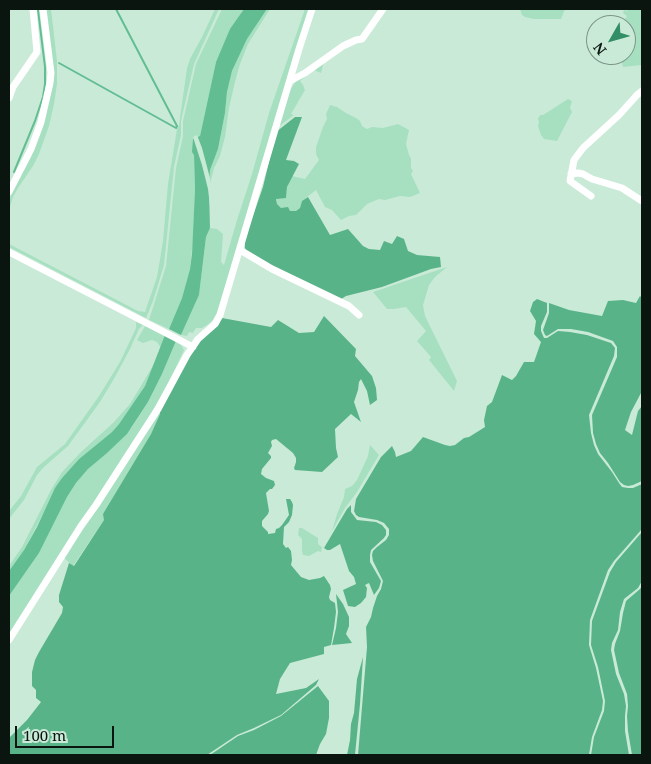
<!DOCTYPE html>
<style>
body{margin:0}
#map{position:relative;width:651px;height:764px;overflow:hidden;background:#caead8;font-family:"Noto Serif",serif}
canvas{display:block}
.frame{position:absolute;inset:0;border:10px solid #0a150f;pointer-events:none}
.north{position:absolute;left:586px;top:15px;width:50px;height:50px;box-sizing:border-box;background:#caead8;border:1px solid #7d9588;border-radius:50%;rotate:232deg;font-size:14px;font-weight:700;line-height:20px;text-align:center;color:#0a150f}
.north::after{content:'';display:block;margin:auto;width:18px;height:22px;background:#328e65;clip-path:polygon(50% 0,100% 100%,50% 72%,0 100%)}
.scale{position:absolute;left:15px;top:726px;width:99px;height:22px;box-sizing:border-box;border:2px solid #0a150f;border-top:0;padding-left:6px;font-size:15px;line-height:18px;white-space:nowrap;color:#0a150f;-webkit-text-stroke:4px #caead8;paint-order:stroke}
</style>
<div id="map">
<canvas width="651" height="764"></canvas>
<div class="frame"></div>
<div class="north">N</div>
<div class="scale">100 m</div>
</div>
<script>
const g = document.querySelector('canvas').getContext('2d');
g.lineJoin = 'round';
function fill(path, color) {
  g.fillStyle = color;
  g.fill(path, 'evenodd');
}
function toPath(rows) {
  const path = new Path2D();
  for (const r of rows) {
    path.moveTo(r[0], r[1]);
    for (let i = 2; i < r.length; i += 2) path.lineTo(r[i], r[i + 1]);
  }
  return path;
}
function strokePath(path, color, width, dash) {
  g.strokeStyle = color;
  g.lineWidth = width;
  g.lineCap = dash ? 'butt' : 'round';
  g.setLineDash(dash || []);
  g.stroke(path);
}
const green = toPath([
 [44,9,51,9,57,61,57,84,54,104,49,126,39,154,33,166,18,188,13,197,9,210,9,202,13,189,25,168,31,157,50,97],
 [215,9,219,9,194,64,181,121,181,135,174,167,164,265,153,301,146,318,9,247,9,244,138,311,145,312,157,277,163,241,168,184,177,129,179,125,187,68,190,59,202,37],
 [222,9,244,9,216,62,200,136,194,155,195,189,193,240,190,269,182,298,169,329,149,320,166,266,176,168,183,136,183,121,196,64],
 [267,9,270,9,248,44,240,64,235,82,229,108,225,137,220,156,214,168,209,189,210,170,218,149,225,113,227,92,232,71,247,39],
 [305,9,309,9,231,269,217,312,213,320,207,325,202,328,196,328,193,333,189,332,187,336,181,335,199,295,206,237,210,228,217,229,223,234,221,262,224,265,237,220,252,174,269,113],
 [520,9,565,9,561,19,534,19,525,17,522,15],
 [628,9,642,9,642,65,623,67,620,55,626,55,626,25,617,25,617,19,624,20,627,16,623,13,624,10,627,11],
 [324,61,321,73,314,70,300,81,303,85,305,90,291,114,294,115,278,127,290,89,293,86,296,81],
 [568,99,572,101,570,108,572,112,557,141,544,139,541,135,538,126,539,122,538,119,540,115,543,115],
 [330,105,337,107,346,113,356,118,360,121,362,126,367,129,372,127,383,128,398,124,409,130,406,144,409,155,411,159,411,168,413,171,411,174,420,193,410,197,400,196,385,200,379,199,367,204,356,215,349,216,341,220,332,210,325,207,316,190,302,201,300,208,296,211,290,212,281,208,277,204,276,198,286,198,287,187,292,176,305,179,319,160,316,154,316,147,323,127,327,119,326,114],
 [447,267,435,277,429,285,423,305,425,316,457,381,454,391,429,360,431,357,417,341,426,331,406,307,394,309,387,309,373,292],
 [136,322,143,325,139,329,130,349,115,377,100,402,68,446,44,467,37,475,24,500,9,519,9,511,21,496,37,467,65,444,99,396,120,362,136,328],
 [145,326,148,326,165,335,161,348,157,342,152,340,143,343,137,340],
 [176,341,181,345,184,350,168,384,147,420,9,636,9,596,39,553,67,497,76,483,88,469,120,440,132,427,148,402,162,374],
 [154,364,145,386,119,424,112,432,79,459,62,478,24,550,9,571,9,566,22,547,51,490,62,472,81,452,113,423,130,404],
 [159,410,160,414,151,434,104,514,104,520,73,566,63,557],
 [370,445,379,455,357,492,345,508,332,531,337,514,344,497,345,489,352,486,357,480,368,456],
 [299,528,302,528,318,538,318,544,322,547,321,552,318,551,309,556,303,555,302,551,302,539,298,535]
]);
const forest = toPath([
 [295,117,302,117,286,160,294,161,299,164,287,187,286,198,276,199,277,204,281,208,288,207,290,211,296,211,300,208,302,201,308,197,330,235,348,229,363,246,369,249,380,250,384,241,392,244,397,236,404,239,408,251,417,255,440,257,441,267,431,269,382,287,346,296,338,301,247,252,245,248,245,239,263,187,276,132],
 [640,296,642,298,642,389,641,393,631,412,625,430,632,435,638,411,642,406,642,481,633,485,628,486,624,485,620,482,608,463,600,453,596,444,593,433,592,415,617,357,617,347,613,341,588,332,571,329,558,329,547,336,545,335,543,330,549,313,549,303,569,310,602,316,608,301,623,300,636,303],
 [537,299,547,303,547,312,541,326,541,331,544,338,547,338,558,331,570,332,587,335,611,343,615,348,614,356,589,415,591,433,594,445,598,454,612,472,619,483,622,487,628,488,633,488,642,484,642,529,614,561,608,570,590,620,589,645,596,668,603,701,602,710,592,737,589,755,358,755,367,647,366,627,371,617,373,608,377,596,381,589,383,581,373,561,372,555,373,551,377,547,386,540,389,535,389,529,384,523,377,520,359,517,356,515,354,511,356,499,381,457,392,446,395,452,396,457,411,451,423,437,445,445,450,446,455,445,464,438,469,437,485,427,484,420,487,406,492,402,502,375,512,380,516,376,524,362,534,362,541,342,534,334,536,321,530,311,533,302],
 [324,316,356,349,355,356,372,376,376,388,377,400,370,405,367,391,361,379,359,382,358,390,354,402,361,422,351,414,335,429,336,448,338,457,322,472,295,470,294,468,296,462,296,458,293,453,276,439,272,440,271,442,272,446,268,453,271,456,271,458,262,469,261,474,266,478,274,481,275,485,272,489,270,489,266,493,269,511,268,514,262,521,262,526,268,532,268,534,275,533,276,529,279,528,282,525,289,515,286,499,290,499,292,502,293,505,292,515,289,522,284,527,283,544,286,548,288,547,291,551,292,560,291,565,301,577,309,580,320,578,324,576,330,585,331,589,329,597,330,600,335,603,336,612,334,628,331,645,324,647,324,654,290,663,280,679,276,694,306,688,319,679,316,685,281,715,254,728,237,735,207,755,9,755,9,738,27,720,41,702,36,698,36,690,32,686,32,672,35,660,39,652,62,613,63,607,59,602,59,595,69,563,74,566,104,520,103,514,151,434,160,414,159,410,196,344,222,318,271,327,278,320,299,333,314,332],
 [351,505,351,512,357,520,376,522,382,525,386,530,386,535,384,538,371,550,370,555,370,562,381,581,379,588,374,595,369,583,365,585,367,588,366,597,361,603,355,607,348,606,343,590,356,584,354,577,349,571,340,544,330,550,327,550,324,548,347,509],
 [642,532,642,581,638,588,624,599,620,612,618,630,612,643,611,650,616,674,624,694,626,706,625,716,625,731,629,755,591,755,594,737,604,711,605,701,598,667,591,645,592,621,610,572,616,562],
 [642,586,642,755,632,755,628,731,627,716,628,706,627,694,619,673,614,650,615,644,620,631,623,613,626,601,640,589],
 [336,594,343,604,349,617,349,626,346,634,352,643,332,645,336,628,338,612],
 [363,657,360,704,355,755,347,755,350,740,351,724,354,713,357,679],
 [318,686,329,701,329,718,326,734,320,744,316,755,210,755,238,736,254,730,281,716]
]);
const water = toPath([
 [244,9,267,9,247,39,232,71,227,92,225,113,218,149,210,170,209,189,210,228,206,237,199,295,181,335,169,329,182,298,190,269,192,254,195,189,194,155,192,152,193,139,200,136,216,62,230,29],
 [165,335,176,341,162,374,148,402,127,434,107,453,88,469,76,483,67,497,39,553,9,596,9,571,24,550,37,527,55,488,62,478,79,459,112,432,119,424,145,386]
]);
const pier = toPath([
 [197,135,202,148,210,178,211,186,212,223,208,189,202,165,193,137]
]);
const stream = toPath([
 [59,63,176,128,177,126,116,9],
 [14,172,35,121,43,97,45,84,45,67,38,10]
]);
const street = toPath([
 [290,81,305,73,343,46,356,40,362,39,383,9],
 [9,98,13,87,37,52,33,9],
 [571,174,578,173,583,174,592,179,622,188,642,201],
 [9,192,31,149,37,133,41,122,50,83,51,73,43,9],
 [591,196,570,181,574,160,583,148,619,115,637,95,642,91],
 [240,250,272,269,349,306,359,315],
 [9,252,193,347],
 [9,640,81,526,96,505,134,446,158,409,187,355,198,339,215,324,220,315,299,49,312,9]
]);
fill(green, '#a6e0c1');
fill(forest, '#58b488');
fill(water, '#62be92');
fill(pier, '#caead8');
strokePath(stream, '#62be92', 2);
strokePath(street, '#fff', 7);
</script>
